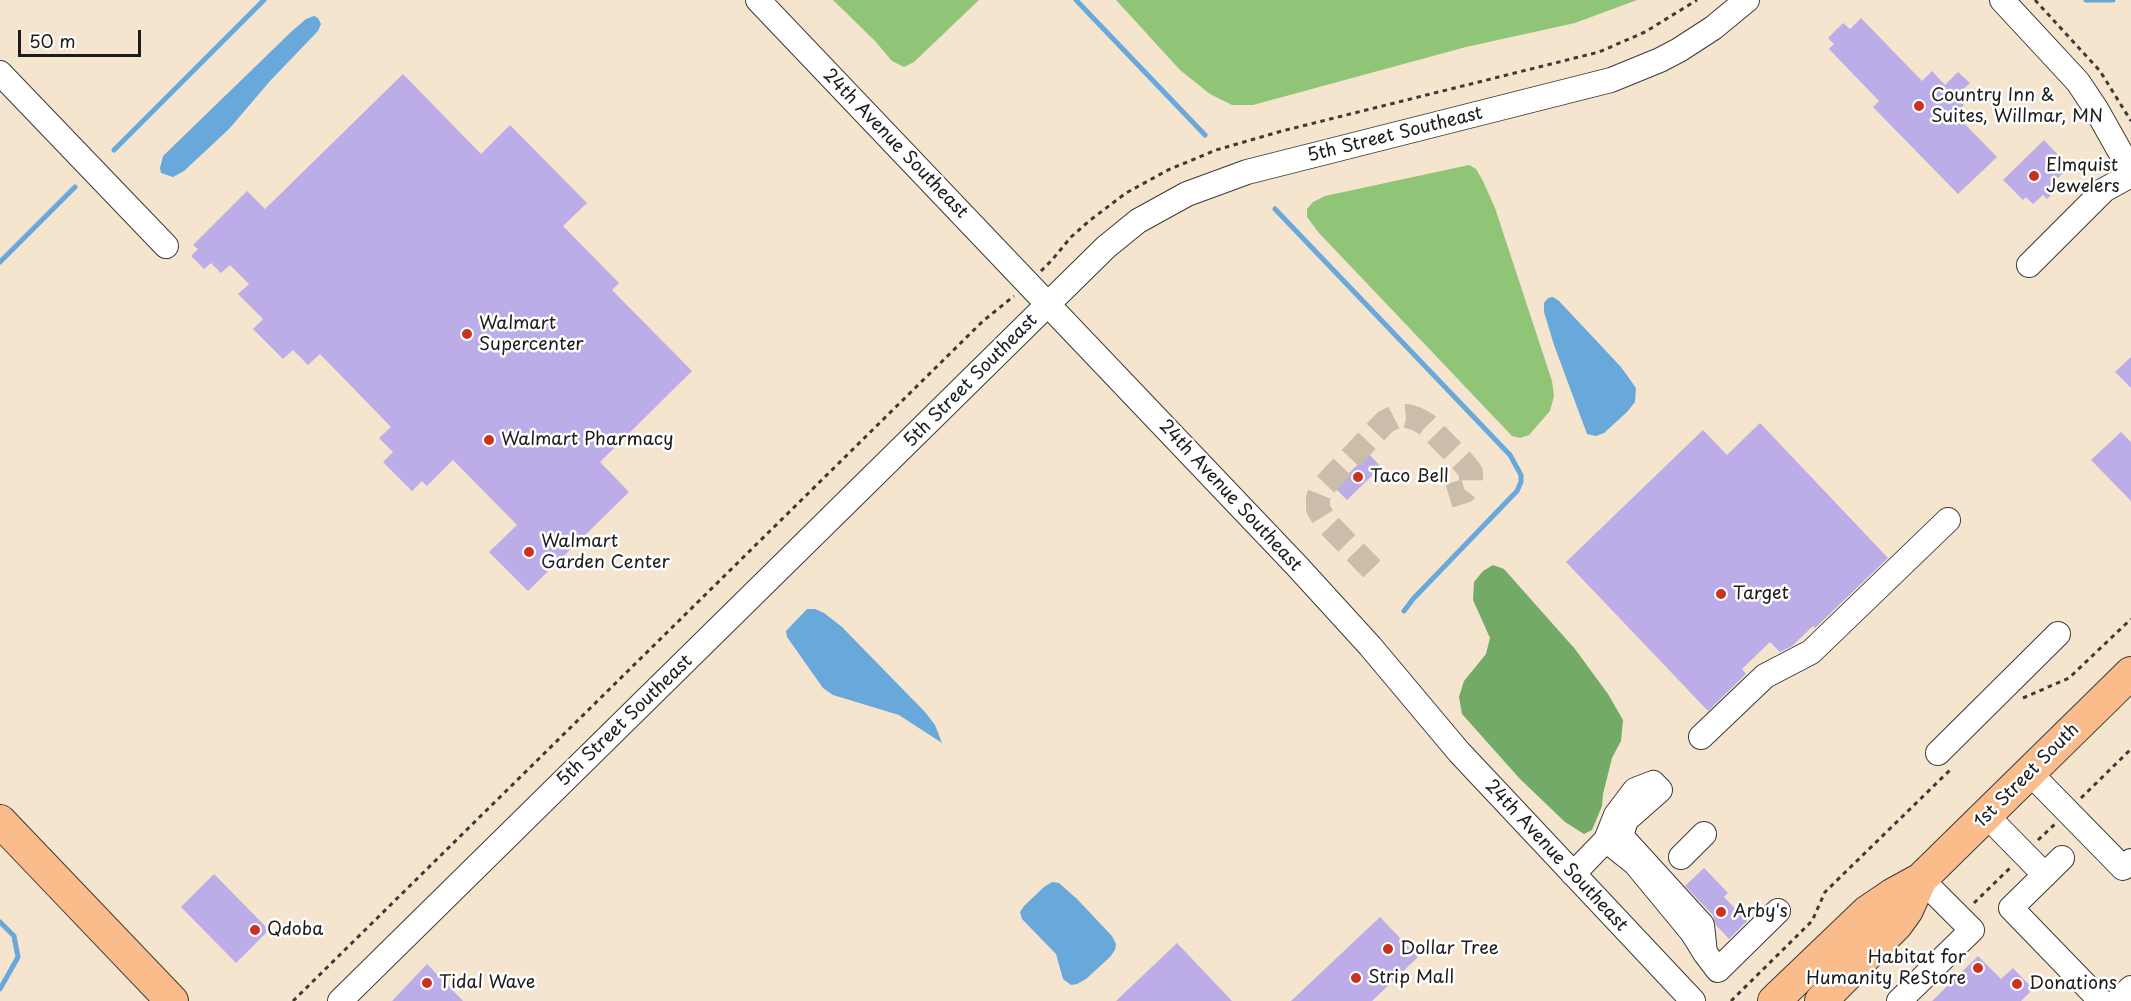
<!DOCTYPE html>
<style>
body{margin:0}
#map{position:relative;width:2131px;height:1001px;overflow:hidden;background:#f5e5ce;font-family:"Playpen Sans",sans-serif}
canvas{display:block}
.scale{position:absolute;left:18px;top:30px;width:123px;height:27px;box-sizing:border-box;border:3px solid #1c1c1c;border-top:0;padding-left:8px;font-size:18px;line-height:21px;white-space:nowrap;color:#1c1c1c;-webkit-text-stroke:4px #fff;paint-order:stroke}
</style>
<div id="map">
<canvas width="2131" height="1001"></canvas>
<div class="scale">50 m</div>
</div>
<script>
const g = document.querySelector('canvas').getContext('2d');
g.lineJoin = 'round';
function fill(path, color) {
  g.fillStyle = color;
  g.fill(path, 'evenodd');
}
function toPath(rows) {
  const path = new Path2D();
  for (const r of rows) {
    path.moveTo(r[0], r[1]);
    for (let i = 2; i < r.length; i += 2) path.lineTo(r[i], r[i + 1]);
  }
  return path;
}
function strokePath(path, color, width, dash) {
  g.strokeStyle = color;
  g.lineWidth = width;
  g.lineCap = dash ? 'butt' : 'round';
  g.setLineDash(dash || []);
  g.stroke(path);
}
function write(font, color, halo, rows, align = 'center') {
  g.font = font + ' "Playpen Sans",sans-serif';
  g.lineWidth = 5;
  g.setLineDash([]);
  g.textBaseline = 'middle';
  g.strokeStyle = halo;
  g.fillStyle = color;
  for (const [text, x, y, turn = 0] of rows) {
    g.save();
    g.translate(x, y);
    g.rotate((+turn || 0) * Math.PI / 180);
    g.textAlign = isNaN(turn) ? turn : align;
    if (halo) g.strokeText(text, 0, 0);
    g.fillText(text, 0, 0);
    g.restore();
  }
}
const green = toPath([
 [833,0,979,0,914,62,904,67,892,61,875,41],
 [1116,0,1637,0,1575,23,1466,47,1253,105,1232,105,1210,94,1180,70],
 [1469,165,1476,169,1483,181,1495,208,1552,381,1554,396,1550,411,1529,435,1520,438,1512,436,1319,233,1307,217,1307,209,1313,202,1325,196]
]);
const forest = toPath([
 [1493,565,1504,569,1575,649,1608,694,1623,720,1621,741,1612,758,1603,794,1602,806,1592,830,1584,834,1565,822,1520,779,1462,714,1459,697,1464,681,1486,654,1490,638,1473,600,1474,582,1483,571]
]);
const water = toPath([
 [314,16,318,18,321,24,318,31,270,81,229,129,184,171,173,177,161,173,160,168,163,156,291,32,306,19],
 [1553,297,1559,301,1621,367,1636,388,1635,402,1627,412,1604,433,1596,436,1587,434,1554,345,1544,312,1544,303,1548,298],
 [807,609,815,609,824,613,842,627,925,712,935,725,942,743,899,715,833,695,823,688,787,637,786,631],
 [1052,882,1059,883,1077,899,1112,936,1116,944,1115,950,1110,957,1086,979,1077,984,1071,985,1063,979,1056,954,1022,919,1020,912,1024,906,1044,887]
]);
const stream = toPath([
 [1076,0,1205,135],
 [2086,0,2113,0],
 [114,150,264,0],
 [1275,209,1510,455,1521,475,1521,482,1517,491,1413,599,1404,611],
 [0,262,75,187],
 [0,922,14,936,18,957,0,989]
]);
const building = toPath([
 [1861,18,1922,81,1932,71,1945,85,1958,72,1970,83,1956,96,1964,105,1955,114,1997,157,1958,194,1873,107,1879,101,1829,49,1834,44,1828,38,1843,23,1850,29],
 [403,74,481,154,510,125,587,203,563,226,619,283,612,290,692,371,600,462,629,492,528,591,489,552,517,525,453,460,427,486,422,481,412,491,383,462,393,452,379,438,391,427,320,354,308,365,293,350,283,359,253,329,263,319,238,294,249,284,230,265,221,273,211,263,204,269,191,256,198,249,193,245,247,191,265,209],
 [2044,140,2061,158,2057,162,2065,171,2053,183,2058,188,2047,199,2043,195,2033,204,2026,197,2023,200,2003,180],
 [2131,357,2131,388,2115,372],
 [1760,423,1888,558,1815,628,1813,626,1792,646,1780,652,1770,642,1742,669,1746,674,1708,711,1566,562,1703,430,1727,455],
 [2121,432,2131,442,2131,501,2091,460],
 [1369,454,1381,467,1347,500,1334,487],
 [1704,868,1728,893,1724,897,1747,921,1729,939,1716,925,1713,915,1685,886],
 [214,874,269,930,236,963,181,907],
 [1380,917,1418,957,1372,1001,1291,1001],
 [1177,943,1232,1001,1116,1001],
 [1978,956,2001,979,2013,968,2033,989,2021,1001,1932,1001],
 [427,964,463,1001,392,1001]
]);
const minorTunnel = toPath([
 [1372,569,1326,522,1318,509,1318,498,1322,488,1385,422,1395,417,1407,416,1417,419,1426,424,1463,462,1471,472,1471,483,1465,491,1449,496]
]);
const path = toPath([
 [2035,0,2100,71,2131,121],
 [1041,271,1052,260,1071,237,1089,221,1126,193,1168,170,1216,150,1282,131,1599,52,1645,32,1697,0],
 [2023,698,2069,678,2131,619],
 [2081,798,2131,749],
 [2038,840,2055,824],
 [1974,903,2010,868],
 [293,1001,911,392,983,321,1014,296],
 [1731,1001,1812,921,1825,892,1950,770]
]);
const minor = toPath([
 [758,0,1297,566,1370,646,1459,752,1693,1001],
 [2002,0,2078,82,2096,109,2131,171],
 [0,73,166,246],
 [2029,265,2104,190,2131,175],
 [1701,737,1765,676,1811,652,1948,520],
 [1938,753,2058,634],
 [2030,773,2123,868,2131,861],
 [1987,816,2045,875],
 [1681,857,1704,834],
 [2062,858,2011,908,2101,1001],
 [1573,874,1606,840],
 [1705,953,1702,925,1621,836,1626,820,1660,790,1653,783,1635,790,1616,815,1606,840,1635,863,1692,932,1705,953,1718,970,1778,911],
 [340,1001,1106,247,1138,221,1187,194,1247,172,1611,80,1660,60,1679,50,1713,28,1747,0],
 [1899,1001,1972,930,1921,879],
 [2117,1001,2131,988]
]);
const major = toPath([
 [0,821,172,1001],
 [1774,1001,1867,912,1892,895,1921,879,2131,673],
 [1821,1001,1897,924,1907,910,1921,879]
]);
const markers = [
 [1919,106,6,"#c8321e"],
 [2034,176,6,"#c8321e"],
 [467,334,6,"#c8321e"],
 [489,440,6,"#c8321e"],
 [1358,477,6,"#c8321e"],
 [529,552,6,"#c8321e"],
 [1721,594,6,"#c8321e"],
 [1721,912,6,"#c8321e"],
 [255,930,6,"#c8321e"],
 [1388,949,6,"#c8321e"],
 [1978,968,6,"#c8321e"],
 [1356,978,6,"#c8321e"],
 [427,983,6,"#c8321e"],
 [2017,984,6,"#c8321e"]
];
const poiNames = [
 ["Country Inn &",1931,96],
 ["Suites, Willmar, MN",1931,117],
 ["Elmquist",2046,166],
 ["Jewelers",2046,187],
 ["Walmart",479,324],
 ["Supercenter",479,345],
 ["Walmart Pharmacy",501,440],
 ["Taco Bell",1370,477],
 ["Walmart",541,542],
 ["Garden Center",541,563],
 ["Target",1733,594],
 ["Arby's",1733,912],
 ["Qdoba",267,930],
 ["Dollar Tree",1400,949],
 ["Habitat for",1966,958,"right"],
 ["Humanity ReStore",1966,979,"right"],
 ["Strip Mall",1368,978],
 ["Tidal Wave",439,983],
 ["Donations",2029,984]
];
const streetNames = [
 ["5th Street Southeast",1395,135,-14],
 ["24th Avenue Southeast",895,144,46],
 ["5th Street Southeast",971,381,-45],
 ["24th Avenue Southeast",1230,496,47],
 ["5th Street Southeast",625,721,-44],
 ["1st Street South",2027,776,-45],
 ["24th Avenue Southeast",1556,856,47]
];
fill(green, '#90c577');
fill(forest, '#74aa68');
fill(water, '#68a8db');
strokePath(stream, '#68a8db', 5);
fill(building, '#bcace7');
strokePath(minorTunnel, '#cabdaa', 24, [24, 12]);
strokePath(minor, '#3d3a37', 26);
strokePath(major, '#3d3a37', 34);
strokePath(path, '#3d3a37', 3, [4.5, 4.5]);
strokePath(minor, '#fff', 24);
strokePath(major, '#fabc8b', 32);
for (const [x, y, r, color] of markers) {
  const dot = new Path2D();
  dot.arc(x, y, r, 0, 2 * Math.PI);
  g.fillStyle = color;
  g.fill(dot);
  strokePath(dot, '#fff', 2);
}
write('18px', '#1c1c1c', '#fff', poiNames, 'left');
write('18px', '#1c1c1c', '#fff', streetNames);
</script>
